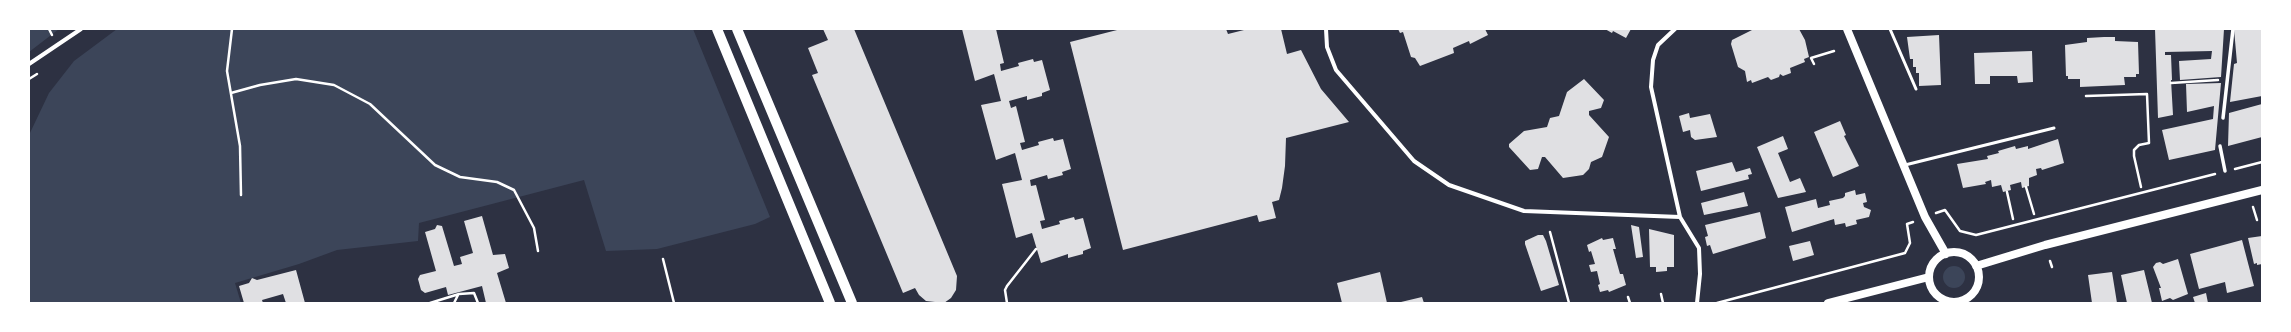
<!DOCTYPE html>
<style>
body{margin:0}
#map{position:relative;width:2291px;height:332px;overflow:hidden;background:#2d3142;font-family:Manrope,sans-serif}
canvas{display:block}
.frame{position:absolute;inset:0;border:30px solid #fff;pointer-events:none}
</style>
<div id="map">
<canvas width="2291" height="332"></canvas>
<div class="frame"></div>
</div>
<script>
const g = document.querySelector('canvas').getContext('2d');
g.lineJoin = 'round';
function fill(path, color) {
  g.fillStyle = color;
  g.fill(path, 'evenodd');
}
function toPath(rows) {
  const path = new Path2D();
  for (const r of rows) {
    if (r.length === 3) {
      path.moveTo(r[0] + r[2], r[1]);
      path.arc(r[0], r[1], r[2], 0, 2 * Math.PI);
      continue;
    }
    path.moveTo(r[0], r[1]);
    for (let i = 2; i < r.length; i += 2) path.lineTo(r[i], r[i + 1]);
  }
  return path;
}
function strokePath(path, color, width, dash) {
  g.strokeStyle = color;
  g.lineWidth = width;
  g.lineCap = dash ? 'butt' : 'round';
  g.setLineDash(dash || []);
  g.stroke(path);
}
const green = toPath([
 [29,29,59,29,29,52],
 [117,29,693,29,770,217,755,224,657,249,606,251,584,180,419,223,418,241,337,250,299,264,235,283,241,303,29,303,29,135,49,93,74,61],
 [1954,277,11]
]);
const building = toPath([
 [823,29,854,29,957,276,956,290,951,298,944,303,926,301,919,295,915,288,903,293,812,75,818,73,808,48,828,40],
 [962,29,996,29,1004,63,1000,64,1001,71,1019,66,1018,63,1033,59,1034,62,1042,60,1050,90,1042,93,1042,96,1027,100,1027,96,1009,101,1011,108,1016,106,1025,142,1020,143,1022,150,1039,145,1038,142,1053,138,1054,141,1063,139,1071,169,1062,172,1063,175,1048,179,1047,175,1030,180,1031,186,1036,185,1045,220,1040,221,1042,229,1060,224,1059,221,1074,217,1075,220,1083,218,1091,248,1083,251,1083,254,1068,258,1068,254,1041,263,1032,233,1016,238,1002,184,1022,180,1015,153,996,160,981,105,1001,101,994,74,975,81],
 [1121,29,1226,29,1228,34,1248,29,1281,29,1287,54,1301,50,1321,89,1349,122,1286,138,1285,166,1282,188,1279,200,1272,202,1276,218,1259,222,1257,215,1123,250,1070,42],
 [1398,29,1485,29,1488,35,1470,44,1469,41,1453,48,1454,53,1420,66,1415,58,1411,57,1403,32,1400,33],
 [1605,29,1631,29,1626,38,1613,31,1612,33],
 [1754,29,1799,29,1805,40,1809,57,1804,59,1805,62,1790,68,1791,73,1783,76,1780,74,1779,77,1771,80,1768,77,1752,83,1751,80,1747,82,1745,71,1738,67,1731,44,1732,40],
 [2155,29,2224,29,2221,77,2180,80,2179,61,2211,59,2212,51,2165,52,2165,55,2171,55,2172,80,2171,80,2173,115,2158,118],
 [2234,29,2262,29,2262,96,2230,102,2234,64,2237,63],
 [1939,35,1941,85,1919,86,1919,73,1916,73,1916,67,1913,67,1913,59,1910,59,1907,37],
 [2104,37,2115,37,2115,41,2138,42,2139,74,2136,74,2136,77,2124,77,2125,85,2102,86,2080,87,2080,79,2068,79,2068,76,2066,76,2065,45,2087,42,2087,38],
 [2032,51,2033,82,2018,83,2017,76,1990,76,1990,84,1975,84,1974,53],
 [1584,79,1604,100,1601,108,1589,111,1589,115,1609,137,1602,157,1591,162,1589,169,1583,175,1563,178,1545,157,1542,157,1538,169,1530,170,1509,147,1509,144,1524,131,1547,127,1550,118,1559,116,1567,92],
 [2221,83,2215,150,2169,160,2162,130,2213,119,2214,106,2187,112,2186,84],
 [2262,104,2262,137,2228,146,2229,113],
 [1689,113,1690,118,1710,114,1717,137,1695,140,1691,137,1690,130,1683,132,1679,116],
 [1840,121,1846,135,1844,136,1859,166,1833,177,1814,132],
 [1783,136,1788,149,1778,153,1790,182,1800,178,1806,192,1778,198,1757,147],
 [2058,139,2064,163,2042,170,2041,168,2036,169,2037,175,2029,178,2029,186,2022,188,2021,182,2010,185,2011,190,2003,192,2001,185,1992,187,1991,180,1985,182,1986,184,1963,188,1957,164,1988,159,1987,156,1999,153,1998,151,2015,146,2016,149,2028,146,2028,149],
 [1732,162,1736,172,1750,168,1752,174,1748,175,1749,179,1701,191,1696,171],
 [1855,190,1856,195,1865,193,1867,202,1863,203,1864,207,1871,210,1869,217,1856,220,1857,224,1846,227,1845,223,1835,225,1834,219,1792,232,1785,207,1816,199,1818,208,1830,205,1829,201,1843,198,1845,196,1845,193],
 [1744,192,1748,206,1704,215,1701,203],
 [1760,212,1766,238,1713,254,1710,245,1707,246,1705,237,1708,236,1705,225],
 [482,216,493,255,505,254,509,268,497,273,506,303,486,303,482,286,448,295,446,287,425,293,421,290,418,279,420,275,436,271,425,232,435,229,437,225,442,226,454,266,462,264,460,257,473,253,464,221],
 [1631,225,1639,227,1643,257,1636,258],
 [1649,229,1674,235,1674,267,1667,267,1667,271,1656,272,1656,267,1650,267],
 [1538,235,1543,235,1546,241,1559,285,1541,291,1525,244,1525,241],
 [2262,236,2262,264,2257,265,2257,263,2254,264,2248,238],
 [1602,238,1603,240,1613,238,1616,249,1613,249,1620,274,1623,274,1626,285,1609,292,1608,290,1600,292,1598,285,1600,284,1597,271,1591,272,1589,265,1595,264,1591,251,1589,252,1587,245],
 [2242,240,2254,286,2227,293,2225,282,2199,289,2190,254],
 [1810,241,1814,255,1793,261,1789,246],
 [2178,259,2188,294,2173,300,2170,298,2162,301,2159,288,2161,288,2153,267,2156,263,2160,262,2163,264],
 [296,270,305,303,286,303,283,294,262,300,263,303,244,303,239,286,249,283,252,278,257,280],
 [2144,270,2152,303,2127,303,2121,275],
 [1380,272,1387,303,1342,303,1337,283],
 [2112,272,2117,303,2092,303,2088,275],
 [2206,293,2208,303,2195,303,2193,297],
 [1422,297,1424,303,1401,303,1401,302]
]);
const path = toPath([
 [49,29,52,35],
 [232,29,227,71,240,146,241,195],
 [1814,64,1811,58,1834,51],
 [29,79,37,74],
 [2171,83,2218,80],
 [231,93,260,85,296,79,334,85,370,104,435,165,460,177,497,182,514,190,534,228,538,251],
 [2086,96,2147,94,2149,143,2139,145,2134,150,2134,156,2141,187],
 [2235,169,2262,162],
 [2026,187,2034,214],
 [2007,192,2013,219],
 [2253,207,2257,220],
 [1936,213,1945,210,1960,231,1976,235,2215,174],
 [1550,232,1569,303],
 [663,259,674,303],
 [2050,261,2052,267],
 [1661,294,1663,303],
 [1628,297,1630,303],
 [430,303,459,294,474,293,478,303],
 [454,303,458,295],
 [1007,303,1005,290,1007,286,1036,249],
 [1717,303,1905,253,1910,243,1907,224,1913,222]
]);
const service = toPath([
 [1890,29,1916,89],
 [1905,165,2054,128]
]);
const pedestrian = toPath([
 [2223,118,2233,29],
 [2220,146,2225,171]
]);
const minor = toPath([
 [1326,29,1327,47,1336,70,1414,161,1449,185,1524,211,1680,217],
 [1675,29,1658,45,1653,60,1651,87,1680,217,1699,248,1700,274,1697,303],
 [29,64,81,29]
]);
const secondary = toPath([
 [1847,29,1925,217,1946,254],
 [1954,277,25],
 [1976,266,2045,245,2262,190],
 [1828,303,1929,277]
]);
const primary = toPath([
 [717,29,830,303],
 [737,29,852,303]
]);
fill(green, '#3c4559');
fill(building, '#e0e0e3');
strokePath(path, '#fff', 2.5);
strokePath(service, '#fff', 3);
strokePath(pedestrian, '#fff', 3.5);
strokePath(minor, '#fff', 4);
strokePath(secondary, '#fff', 8);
strokePath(primary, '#fff', 10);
</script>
